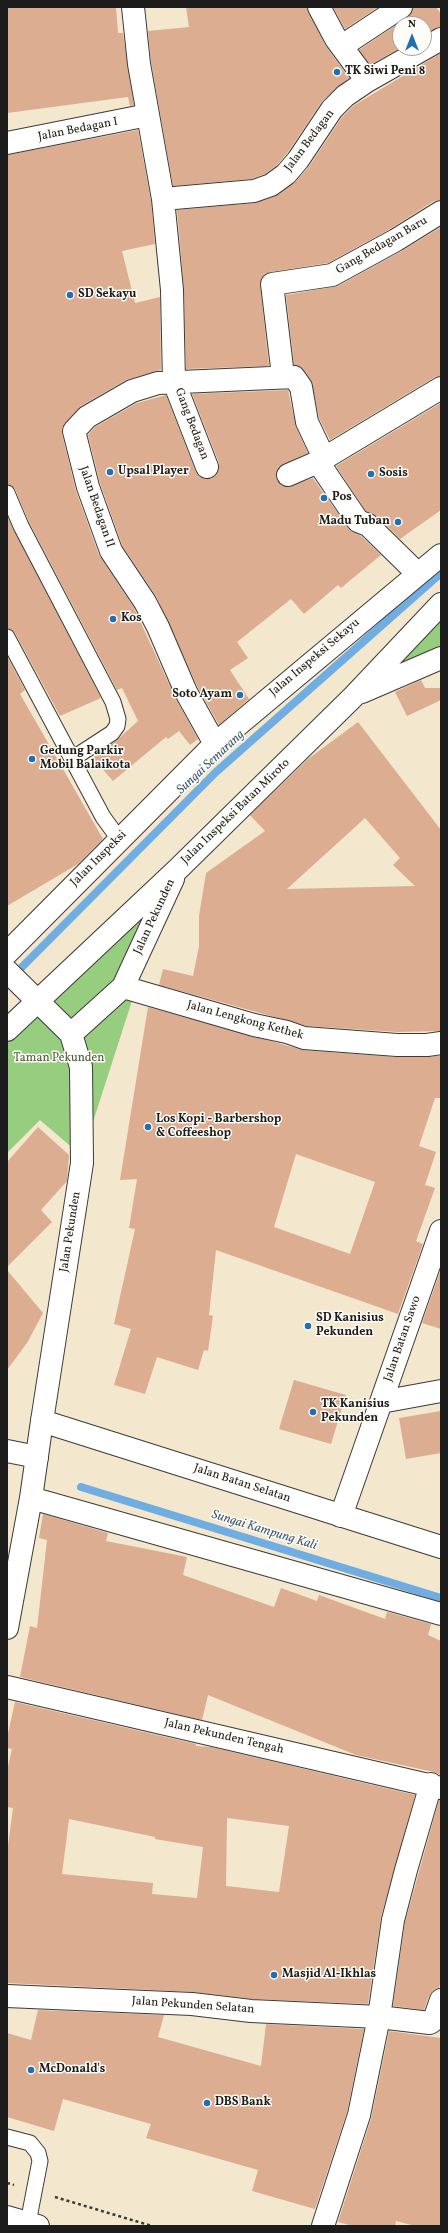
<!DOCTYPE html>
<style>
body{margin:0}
#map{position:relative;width:448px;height:2233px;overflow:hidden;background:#f3e7ce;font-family:Vollkorn,serif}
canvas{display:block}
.frame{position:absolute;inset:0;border:8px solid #1c1c1c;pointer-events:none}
.north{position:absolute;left:392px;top:16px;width:40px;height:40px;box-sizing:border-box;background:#fdfcf7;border:1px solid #a3a29f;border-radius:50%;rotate:0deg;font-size:11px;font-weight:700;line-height:16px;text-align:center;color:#1c1c1c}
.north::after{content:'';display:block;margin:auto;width:14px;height:18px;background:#1f6fb2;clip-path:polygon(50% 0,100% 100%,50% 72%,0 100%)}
</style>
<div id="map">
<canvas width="448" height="2233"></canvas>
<div class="frame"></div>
<div class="north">N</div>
</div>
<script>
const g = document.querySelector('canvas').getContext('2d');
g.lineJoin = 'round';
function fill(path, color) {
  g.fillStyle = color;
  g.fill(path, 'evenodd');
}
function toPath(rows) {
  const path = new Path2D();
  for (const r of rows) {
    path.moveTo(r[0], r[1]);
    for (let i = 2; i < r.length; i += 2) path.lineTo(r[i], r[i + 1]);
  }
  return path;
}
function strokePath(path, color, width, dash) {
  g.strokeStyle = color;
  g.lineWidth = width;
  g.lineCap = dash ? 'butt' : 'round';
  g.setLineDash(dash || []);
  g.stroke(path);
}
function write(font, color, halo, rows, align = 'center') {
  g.font = font + ' Vollkorn,serif';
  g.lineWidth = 3;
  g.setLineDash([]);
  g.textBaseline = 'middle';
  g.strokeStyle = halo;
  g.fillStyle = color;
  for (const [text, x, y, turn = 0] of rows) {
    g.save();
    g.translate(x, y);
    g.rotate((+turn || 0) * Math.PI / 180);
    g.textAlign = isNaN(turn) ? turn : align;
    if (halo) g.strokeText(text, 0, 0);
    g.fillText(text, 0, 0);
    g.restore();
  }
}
const green = toPath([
 [441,606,441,654,361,688],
 [160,893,149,948,82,1156,40,1120,7,1153,7,1036]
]);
const stream = toPath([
 [13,976,216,772,441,573],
 [81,1487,441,1598]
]);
const building = toPath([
 [7,7,116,7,118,33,123,33,134,105,130,106,128,97,7,113],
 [186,7,307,7,325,45,349,78,323,100,288,152,277,165,265,174,251,179,173,186,151,62,148,31,189,27],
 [333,7,378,7,345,29],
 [413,7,436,7,441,14,441,27,424,34,424,24,400,24,400,48,370,65,359,50,408,17],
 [441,53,441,200,434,201,390,229,328,263,270,272,264,274,260,285,269,366,186,369,184,290,177,210,255,203,278,195,295,182,308,168,342,117,353,106],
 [138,130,151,201,155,244,122,251,135,303,160,297,161,370,126,380,81,406,65,423,62,434,76,491,99,555,134,608,175,697,198,739,190,745,179,731,168,739,166,737,113,781,93,758,117,740,138,721,122,688,117,690,29,522,15,489,7,484,7,155],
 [441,227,441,376,435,377,330,440,319,418,311,380,304,370,294,365,286,295,338,286,402,251],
 [288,390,296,427,308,453,278,467,276,474,277,480,281,485,287,487,313,478,348,528,361,536,381,555,341,588,338,585,304,614,291,599,237,642,248,658,230,670,249,699,219,725,197,686,156,596,122,545,100,483,88,435,95,427,137,403,166,395,196,472,200,477,211,479,217,474,219,463,192,394],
 [441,403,441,510,400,539,377,516,366,511,336,466],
 [7,516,101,698,60,716,15,633,7,628],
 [7,656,25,690,20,694,103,839,78,864,7,906],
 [421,680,425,688,441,688,441,700,407,716,395,692],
 [358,722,441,830,441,1031,397,1032,307,1026,159,985,163,969,193,976,199,946,199,916,206,873,265,831,250,815,308,759],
 [365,818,400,858,393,865,415,886,287,889],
 [148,1007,303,1050,396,1057,441,1056,441,1098,435,1098,419,1146,436,1152,425,1185,435,1188,416,1241,423,1244,398,1314,216,1250,209,1315,213,1316,208,1351,204,1350,198,1370,157,1357,145,1394,114,1385,131,1329,114,1324,135,1229,129,1228,137,1179,120,1180],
 [296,1154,375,1182,350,1254,274,1227],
 [38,1127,69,1155,67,1181,41,1210,52,1222,7,1267,7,1162],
 [441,1269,441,1329,422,1323],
 [7,1270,43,1313,27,1343,7,1370],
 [294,1380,346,1395,331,1444,279,1429],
 [441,1411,441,1453,406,1459,399,1418],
 [43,1514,108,1533,106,1541,187,1557,183,1575,274,1607,281,1588,317,1601,319,1595,385,1619,387,1612,431,1624,428,1635,441,1641,441,1775,434,1772,356,1755,208,1695,202,1720,20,1677,30,1626,37,1628,47,1540,39,1538],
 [15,1702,196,1744,196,1746,211,1747,415,1795,381,1917,368,2004,252,1999,193,1992,7,1983,7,1853,13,1808,7,1807,7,1771,12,1749,7,1748,7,1738],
 [227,1818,289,1826,279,1892,226,1886],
 [69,1819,155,1837,155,1839,203,1847,197,1898,152,1894,153,1883,62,1874],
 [439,1800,441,1800,441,1980,439,1988,433,1990,429,1996,424,2010,393,2006,405,1922],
 [38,2010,164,2015,158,2037,261,2066,266,2024,364,2029,347,2112,315,2209,252,2191,258,2170,146,2138,151,2124,63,2099,54,2131,7,2117,7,2033,31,2040],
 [389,2031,441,2038,441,2226,415,2226,396,2221,395,2226,353,2226,338,2222,371,2119]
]);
const path = toPath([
 [7,2183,14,2185],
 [55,2197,152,2226]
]);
const lane = toPath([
 [7,493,21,526,113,702,118,719,117,726,112,733,72,759],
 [7,637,103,817,119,839],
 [7,2137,30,2143,38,2153,40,2161,28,2223]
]);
const street = toPath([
 [133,7,139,64,163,199,172,290,174,382,207,467],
 [319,7,336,39,367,81],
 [342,46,401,7],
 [7,143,148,115],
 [163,199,254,191,271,185,286,174,298,160,332,109,345,96,367,81,441,39],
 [283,376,272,284,332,275,396,240,441,212],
 [318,462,358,521,368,525,417,573],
 [288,475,318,462,441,388],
 [362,692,441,658],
 [215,744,186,692,158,627,145,602,111,551,88,487,74,431,87,417,132,391,158,383,294,377,301,387,307,422,324,458],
 [7,953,215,744,441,555],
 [7,971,71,1034],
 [123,987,254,1025,287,1032,304,1038,397,1045,427,1045,441,1043],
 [7,1030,178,869,354,696,441,604],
 [381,1402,441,1391],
 [42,1421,82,1163,81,1067,71,1034,123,987,173,879],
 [7,1451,37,1457],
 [341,1516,441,1231],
 [7,1687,441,1788],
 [7,1996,192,2004,251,2011,379,2017,430,2023,434,2020,441,2000],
 [323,2226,359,2115,379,2017,393,1920,406,1870,431,1784]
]);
const secondary = toPath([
 [31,1498,441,1614],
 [7,1628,31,1498,42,1421,441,1547]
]);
const primary = toPath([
 [7,2217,38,2226]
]);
const markers = [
 [337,72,4,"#1f6fb2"],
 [70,295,4,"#1f6fb2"],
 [110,472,4,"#1f6fb2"],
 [371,474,4,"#1f6fb2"],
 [324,498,4,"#1f6fb2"],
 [398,522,4,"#1f6fb2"],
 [113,619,4,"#1f6fb2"],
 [240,695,4,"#1f6fb2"],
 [32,759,4,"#1f6fb2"],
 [148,1127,4,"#1f6fb2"],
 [308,1326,4,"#1f6fb2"],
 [313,1412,4,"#1f6fb2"],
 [274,1975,4,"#1f6fb2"],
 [31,2070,4,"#1f6fb2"],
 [207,2103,4,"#1f6fb2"]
];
const poiNames = [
 ["TK Siwi Peni 8",345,72],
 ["SD Sekayu",78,295],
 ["Upsal Player",118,472],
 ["Sosis",379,474],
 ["Pos",332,498],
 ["Madu Tuban",390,522,"right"],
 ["Kos",121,619],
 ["Soto Ayam",232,695,"right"],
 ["Gedung Parkir",40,752],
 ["Mobil Balaikota",40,766],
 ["Los Kopi - Barbershop",156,1120],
 ["& Coffeeshop",156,1134],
 ["SD Kanisius",316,1319],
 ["Pekunden",316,1333],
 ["TK Kanisius",321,1405],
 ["Pekunden",321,1419],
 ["Masjid Al-Ikhlas",282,1975],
 ["McDonald's",39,2070],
 ["DBS Bank",215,2103]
];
const streetNames = [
 ["Jalan Bedagan I",78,130,-11],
 ["Jalan Bedagan",310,141,-53],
 ["Gang Bedagan Baru",382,246,-30],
 ["Gang Bedagan",191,424,69],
 ["Jalan Bedagan II",96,507,71],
 ["Jalan Inspeksi Sekayu",315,658,-40],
 ["Jalan Inspeksi Batan Miroto",236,812,-44],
 ["Jalan Inspeksi",99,859,-45],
 ["Jalan Pekunden",155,917,-65],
 ["Jalan Lengkong Kethek",245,1021,15],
 ["Jalan Pekunden",71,1232,-81],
 ["Jalan Batan Sawo",403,1339,-71],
 ["Jalan Batan Selatan",242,1484,18],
 ["Jalan Pekunden Tengah",224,1737,13],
 ["Jalan Pekunden Selatan",193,2006,4]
];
const parkNames = [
 ["Taman Pekunden",59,1059]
];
const waterNames = [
 ["Sungai Semarang",211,763,-43],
 ["Sungai Kampung Kali",264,1531,17]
];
fill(green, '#96cd7f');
strokePath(stream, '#70ade2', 8);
fill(building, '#dcad91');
strokePath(lane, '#3c3a37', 17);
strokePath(street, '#3c3a37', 24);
strokePath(secondary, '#3c3a37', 24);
strokePath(primary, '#3c3a37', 24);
strokePath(path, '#3c3a37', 2.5, [3, 3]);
strokePath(lane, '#fff', 15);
strokePath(street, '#fff', 22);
strokePath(secondary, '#fff', 22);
strokePath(primary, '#fff', 22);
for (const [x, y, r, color] of markers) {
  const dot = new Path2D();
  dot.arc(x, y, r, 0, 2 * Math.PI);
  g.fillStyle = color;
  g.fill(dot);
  strokePath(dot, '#fdfcf7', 1.5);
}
write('bold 12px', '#1c1c1c', '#fdfcf7', poiNames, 'left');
write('12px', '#1c1c1c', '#fdfcf7', streetNames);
write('12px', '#475a3f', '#fdfcf7', parkNames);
write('italic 13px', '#425d75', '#fdfcf7', waterNames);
</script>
